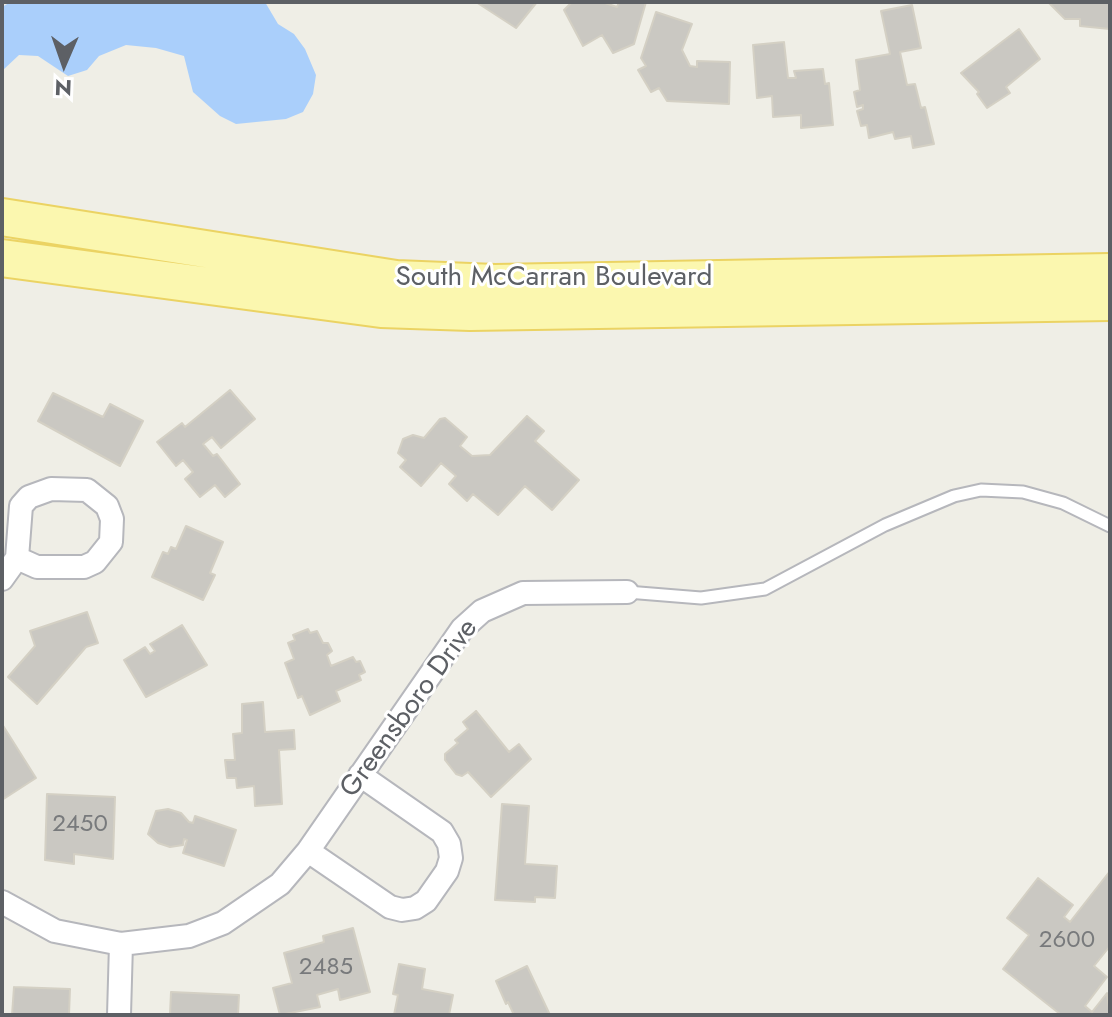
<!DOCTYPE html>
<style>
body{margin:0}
#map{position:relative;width:1112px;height:1017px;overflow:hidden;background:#efeee6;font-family:Jost,sans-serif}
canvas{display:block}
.frame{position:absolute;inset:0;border:4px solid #5d6065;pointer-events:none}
.north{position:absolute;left:24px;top:24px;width:80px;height:80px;-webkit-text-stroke:6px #fff;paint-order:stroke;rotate:182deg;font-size:22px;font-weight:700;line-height:32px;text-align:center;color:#5d6065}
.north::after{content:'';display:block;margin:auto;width:28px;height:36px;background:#5d6065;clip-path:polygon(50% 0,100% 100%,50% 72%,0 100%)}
</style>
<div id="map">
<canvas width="1112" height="1017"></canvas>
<div class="frame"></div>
<div class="north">N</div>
</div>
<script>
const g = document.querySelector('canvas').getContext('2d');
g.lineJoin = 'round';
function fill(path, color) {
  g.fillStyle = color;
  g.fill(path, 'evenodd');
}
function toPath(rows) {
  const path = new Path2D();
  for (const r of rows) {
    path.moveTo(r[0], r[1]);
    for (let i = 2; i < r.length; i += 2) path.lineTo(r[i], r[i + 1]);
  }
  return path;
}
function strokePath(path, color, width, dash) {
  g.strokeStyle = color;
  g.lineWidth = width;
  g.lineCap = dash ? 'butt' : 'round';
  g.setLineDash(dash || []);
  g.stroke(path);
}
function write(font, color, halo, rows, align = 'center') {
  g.font = font + ' Jost,sans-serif';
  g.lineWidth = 6;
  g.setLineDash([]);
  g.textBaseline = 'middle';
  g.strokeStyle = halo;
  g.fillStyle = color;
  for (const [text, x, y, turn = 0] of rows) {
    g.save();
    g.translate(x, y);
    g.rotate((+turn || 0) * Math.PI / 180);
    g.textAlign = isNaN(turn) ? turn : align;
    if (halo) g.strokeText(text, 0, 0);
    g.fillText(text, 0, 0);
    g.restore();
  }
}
const water = toPath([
 [265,2,278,24,294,34,305,49,316,75,313,94,303,112,286,119,236,124,220,116,193,92,184,56,156,48,126,45,99,56,87,70,68,76,38,56,19,55,2,71,2,7,9,3]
]);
const building = toPath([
 [476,2,537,2,516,28,476,2],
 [572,2,602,2,617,7,619,2,646,2,634,44,613,53,602,35,583,46,564,10,572,2],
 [1048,2,1110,2,1110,29,1080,26,1080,19,1065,19,1048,2],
 [912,5,921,48,900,52,907,85,915,84,921,108,925,107,934,144,913,148,911,136,895,139,893,132,869,138,867,125,861,126,857,111,863,109,863,105,857,107,854,92,860,90,856,60,890,54,881,11,912,5],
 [656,12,692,24,682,50,690,66,697,67,697,61,730,62,729,104,667,101,659,88,651,92,638,70,646,66,641,58,656,12],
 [1019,29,1040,59,1006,87,1010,93,987,108,977,94,979,92,961,73,1019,29],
 [784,42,788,78,796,78,794,71,823,69,825,84,829,83,833,125,801,128,801,115,773,117,772,96,757,98,753,45,784,42],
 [230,390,255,419,221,448,212,437,203,444,213,456,217,454,240,484,225,497,215,485,200,497,185,479,193,472,183,460,176,466,157,442,182,423,185,427,230,390],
 [53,393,103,417,110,404,143,421,120,466,38,421,53,393],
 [527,416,544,431,535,441,579,480,552,510,525,486,498,515,473,494,467,501,449,484,456,476,441,463,421,486,400,467,406,460,398,453,403,439,413,435,424,438,440,419,445,418,467,437,460,446,472,456,490,455,527,416],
 [186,526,223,542,210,573,215,575,203,600,152,577,163,552,168,554,171,547,176,549,186,526],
 [87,612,98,643,86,647,37,704,8,677,35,646,30,631,87,612],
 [182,625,207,665,146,697,124,660,145,647,150,654,155,651,150,644,182,625],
 [308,629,310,633,317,631,323,643,328,643,332,651,327,655,331,666,353,657,356,662,360,661,365,672,359,675,361,680,336,691,340,701,310,715,302,696,298,698,285,663,294,659,288,643,295,640,293,635,308,629],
 [263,702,265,732,294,730,295,749,279,750,282,804,255,806,254,786,237,788,236,778,227,778,225,760,235,760,233,734,242,733,242,704,263,702],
 [476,711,509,752,519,744,531,759,491,797,468,772,462,776,456,774,445,760,445,754,458,743,455,740,468,729,463,722,476,711],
 [2,724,36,778,2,800,2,724],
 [47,794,115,797,113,859,74,854,74,864,45,860,47,794],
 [502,804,529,806,525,864,557,866,555,898,535,897,535,902,495,900,502,804],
 [168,809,181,813,189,822,193,823,195,816,236,830,224,866,183,853,187,840,184,839,183,845,170,847,158,843,148,834,156,811,168,809],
 [1110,871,1110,946,1094,966,1107,977,1085,1006,1092,1012,1107,993,1110,1015,1060,1014,1003,969,1029,935,1007,918,1038,878,1073,905,1064,917,1070,922,1110,871],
 [353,928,370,992,340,1000,338,989,317,995,320,1007,280,1015,273,988,292,983,284,953,324,942,323,936,353,928],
 [399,964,425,969,422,989,453,995,449,1015,394,1015,398,995,393,994,399,964],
 [527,966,550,1015,514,1015,508,1002,506,1004,496,981,527,966],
 [14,987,70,989,69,1015,12,1015,14,987],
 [171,992,239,995,238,1015,170,1015,171,992]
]);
const service = toPath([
 [627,592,701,598,765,589,885,525,954,496,981,490,1023,492,1063,503,1110,526]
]);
const minor = toPath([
 [2,579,17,558,21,506,29,497,51,489,87,490,107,506,112,519,111,542,95,562,84,567,37,567,17,558],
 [308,851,390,907,402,910,415,908,426,901,447,871,451,858,449,844,442,832,360,775],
 [2,902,55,931,121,944,189,936,223,923,280,884,308,851,462,629,482,611,523,593,627,592],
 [119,1015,121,944]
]);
const primary = toPath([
 [2,217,396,279,495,283,1110,272],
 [2,258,381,309,470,312,1110,302]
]);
const numberNames = [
 ["2450",80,825],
 ["2600",1067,941],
 ["2485",326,968]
];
const streetNames = [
 ["South McCarran Boulevard",554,278],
 ["Greensboro Drive",410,709,-54]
];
fill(water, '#aacffb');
fill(building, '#cac8c2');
strokePath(building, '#d4d0c4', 2);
strokePath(service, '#b6b7bc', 15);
strokePath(minor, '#b6b7bc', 26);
strokePath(primary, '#ebd363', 40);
strokePath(service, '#fff', 11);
strokePath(minor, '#fff', 22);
strokePath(primary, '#fbf7af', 36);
write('24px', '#787a7c', null, numberNames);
write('28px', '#5d6065', '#fff', streetNames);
</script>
